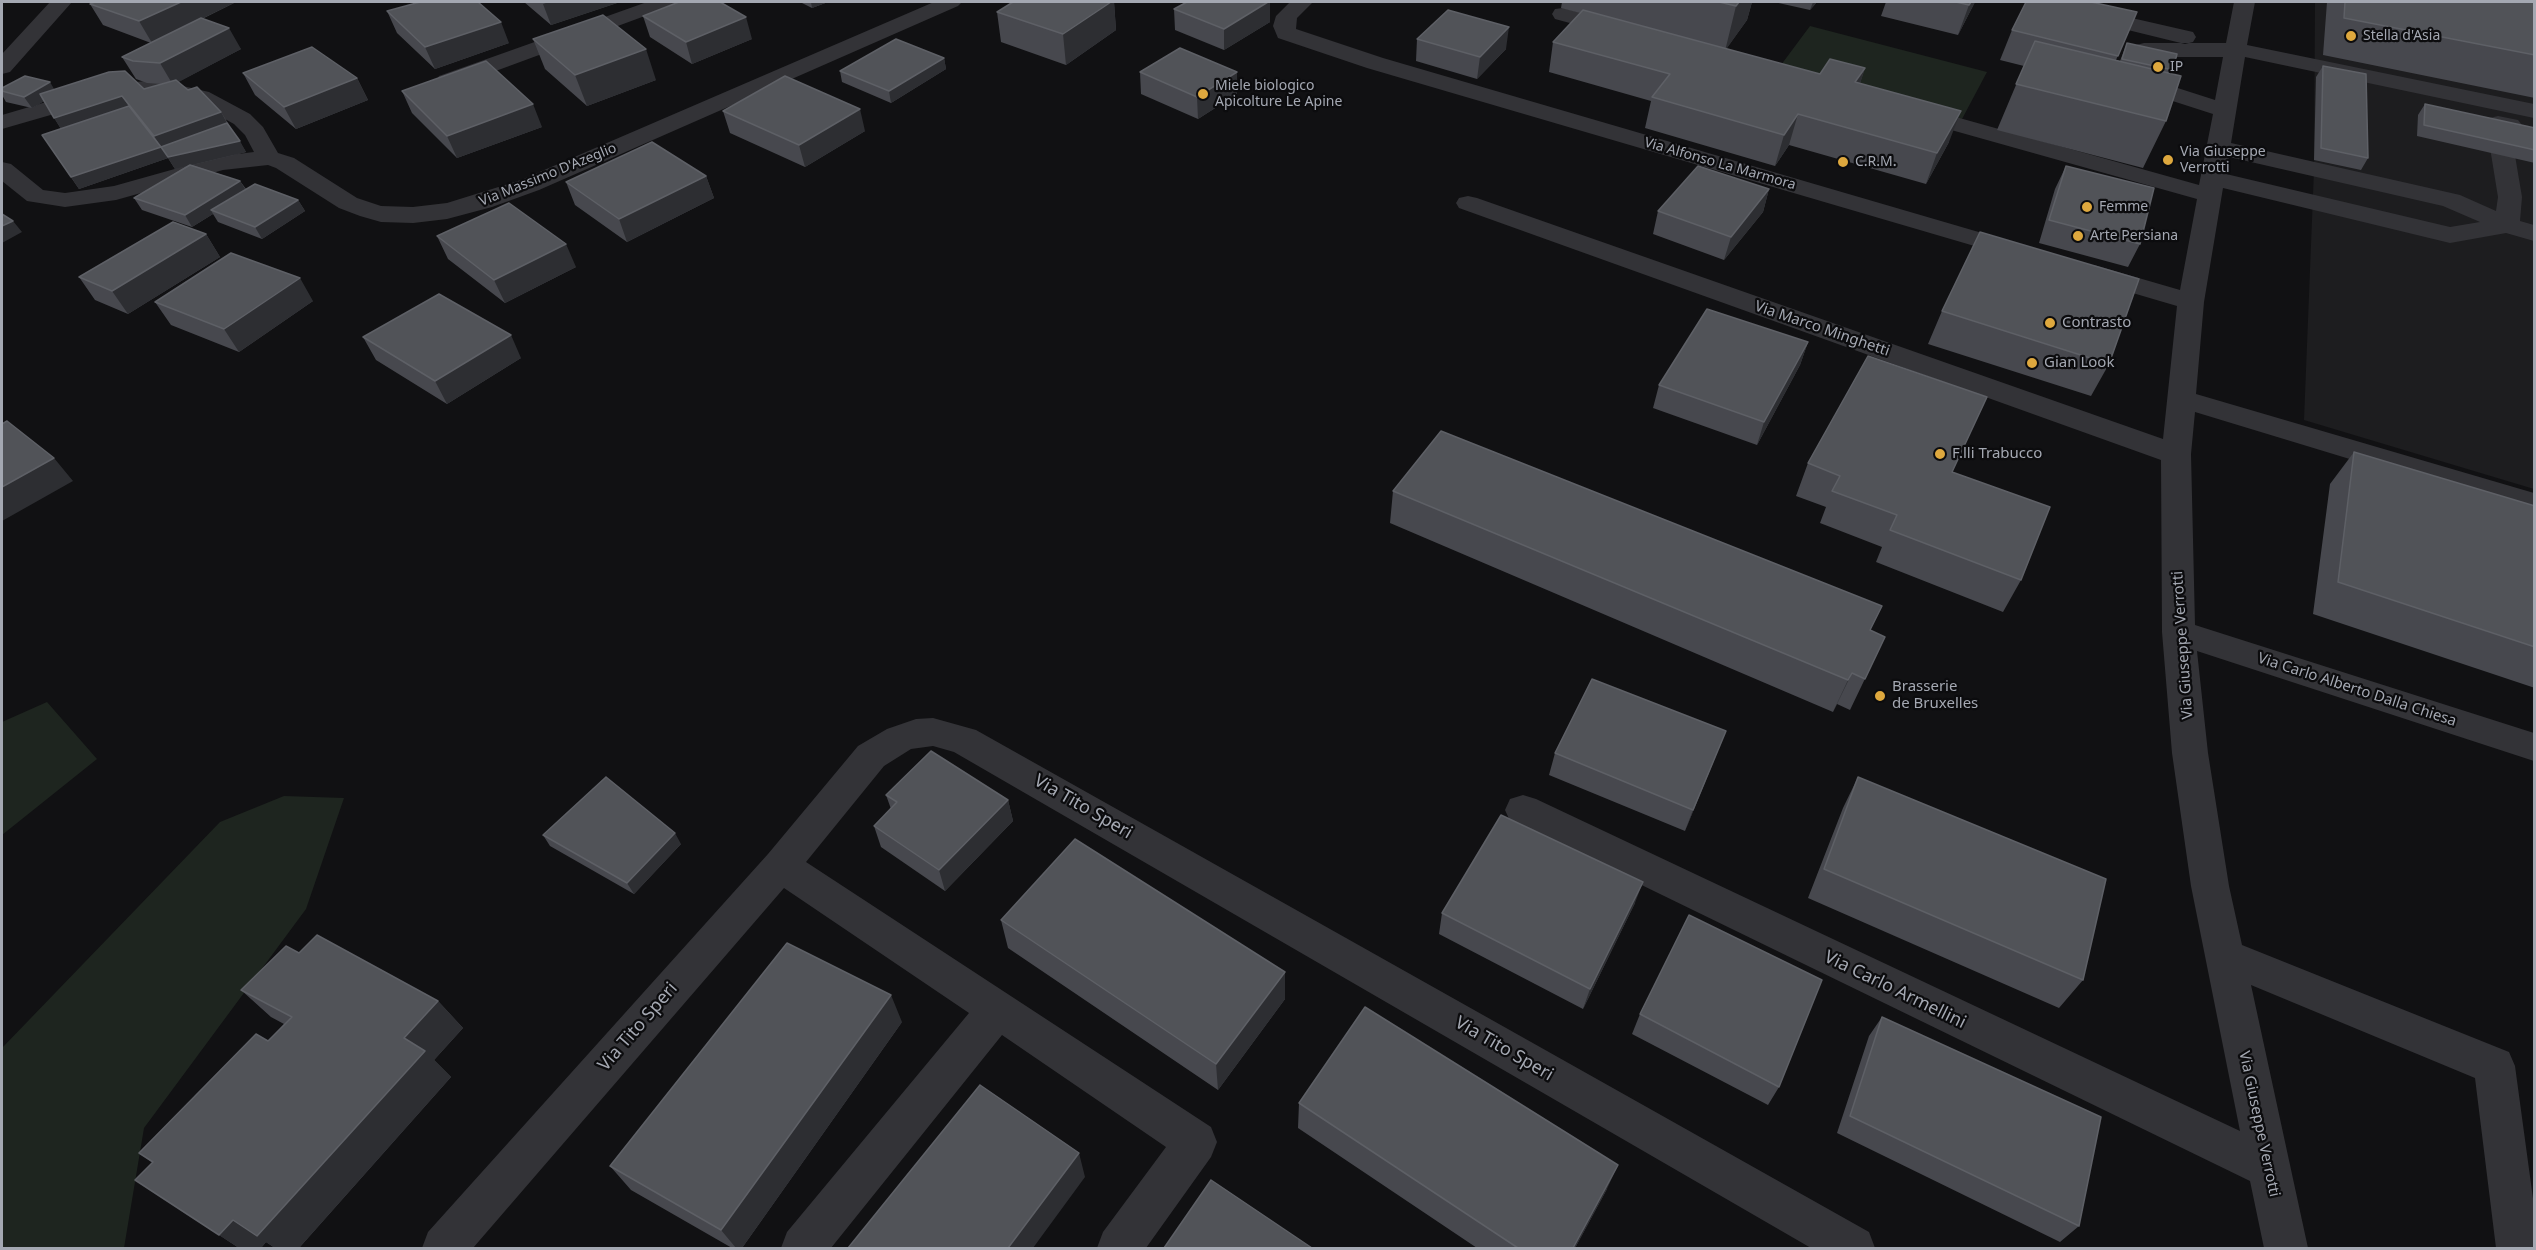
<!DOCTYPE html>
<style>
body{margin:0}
#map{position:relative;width:2536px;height:1250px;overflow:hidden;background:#111113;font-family:"Noto Sans",sans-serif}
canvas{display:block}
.frame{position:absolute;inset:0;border:3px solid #a4a8b2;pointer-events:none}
</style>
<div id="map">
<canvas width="2536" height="1250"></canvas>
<div class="frame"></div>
</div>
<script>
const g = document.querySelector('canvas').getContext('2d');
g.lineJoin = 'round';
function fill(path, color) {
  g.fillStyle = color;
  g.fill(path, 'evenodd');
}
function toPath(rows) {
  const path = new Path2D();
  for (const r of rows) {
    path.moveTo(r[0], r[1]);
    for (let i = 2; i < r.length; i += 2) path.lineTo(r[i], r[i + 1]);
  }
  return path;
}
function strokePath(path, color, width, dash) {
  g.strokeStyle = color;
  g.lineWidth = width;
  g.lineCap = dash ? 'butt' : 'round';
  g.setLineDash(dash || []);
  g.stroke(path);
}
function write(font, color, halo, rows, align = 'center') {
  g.font = font + ' "Noto Sans",sans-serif';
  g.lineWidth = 4.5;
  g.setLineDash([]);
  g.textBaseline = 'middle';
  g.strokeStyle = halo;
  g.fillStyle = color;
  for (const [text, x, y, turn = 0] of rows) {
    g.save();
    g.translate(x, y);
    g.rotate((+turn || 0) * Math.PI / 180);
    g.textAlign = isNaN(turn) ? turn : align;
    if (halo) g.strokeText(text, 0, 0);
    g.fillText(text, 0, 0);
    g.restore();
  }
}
const built = toPath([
 [2315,2,2534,2,2534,489,2304,420,2314,170]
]);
const green = toPath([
 [1810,26,1987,72,1962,119,1778,69],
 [47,702,97,759,2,835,2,722],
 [284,796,344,798,306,909,144,1128,124,1248,2,1248,2,1048,220,822]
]);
const minor = toPath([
 [50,2,72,2,10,72,2,74,2,54,50,2],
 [647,2,676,2,672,6,455,86,439,86,436,81,439,76,647,2],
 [934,2,962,2,958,6,539,190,492,207,447,219,413,223,381,222,360,216,339,208,276,168,268,165,223,170,116,200,65,207,27,201,2,181,2,162,11,164,43,190,65,193,114,186,221,156,254,152,245,135,234,124,194,102,165,96,106,99,2,129,2,115,104,85,146,81,165,82,209,92,250,114,263,127,278,153,294,158,357,198,381,206,413,207,447,203,521,180,934,2],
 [1290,2,1313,2,1297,18,1296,29,1383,58,2030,247,2034,252,2030,257,2021,260,2012,257,1367,68,1278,38,1273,26,1276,16,1290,2],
 [2026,2,2062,2,2193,32,2196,37,2193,42,2185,44,2030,6,2026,2],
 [2234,2,2255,2,2247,45,2534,104,2534,118,2245,57,2231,143,2460,195,2496,211,2498,197,2486,123,2490,118,2498,116,2518,120,2522,125,2518,130,2511,132,2522,197,2520,221,2534,225,2534,241,2506,233,2450,243,2223,188,2204,302,2196,394,2534,493,2534,515,2195,412,2191,454,2195,625,2534,733,2534,761,2197,651,2208,753,2229,886,2242,945,2509,1052,2515,1066,2534,1206,2534,1248,2496,1248,2475,1078,2251,985,2308,1248,2264,1248,2250,1181,1510,821,1505,810,1510,799,1523,795,1536,799,2240,1131,2191,886,2172,753,2162,632,2161,460,1459,208,1456,203,1459,198,1468,196,1477,198,2163,439,2177,306,2085,279,2081,273,2085,267,2094,265,2180,290,2197,199,1905,117,1901,112,1905,107,1913,105,2199,185,2213,114,2126,86,2123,81,2126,76,2134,74,2215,100,2223,57,2144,57,2136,55,2133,50,2136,45,2144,43,2226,43,2234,2],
 [2229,157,2443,206,2480,222,2450,227,2226,174,2229,157],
 [1563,8,1626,25,1629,30,1626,35,1618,36,1555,19,1552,14,1555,9,1563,8],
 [933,718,976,730,1869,1232,1875,1248,1811,1248,954,752,933,746,911,749,884,766,806,862,1211,1127,1217,1142,1211,1157,1146,1248,1097,1248,1103,1232,1166,1147,1002,1035,831,1248,781,1248,787,1232,969,1013,784,888,473,1248,422,1248,428,1232,768,854,858,746,887,729,916,719,933,718]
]);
const wall = toPath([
 [95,2,233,2,234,3,202,19,241,49,178,82,188,90,221,112,246,152,192,165,240,181,246,189,298,200,305,211,262,239,218,222,213,214,192,227,142,210,134,198,187,166,175,169,168,158,79,189,42,135,61,129,44,101,32,108,6,102,2,95,2,88,55,90,144,89,162,84,147,83,136,79,122,57,151,43,103,25,90,4],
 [524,2,620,2,551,25],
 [800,2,828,2,812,8],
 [1013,2,1114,2,1116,30,1066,65,1001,42,997,12],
 [1187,2,1270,2,1270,22,1224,50,1175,30,1174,9],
 [1562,2,1752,2,1747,20,1726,49,1820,74,1865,68,1860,83,1949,142,1926,184,1789,145,1775,166,1645,128,1651,101,1549,72,1553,42,1580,13,1561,8],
 [1774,2,1817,2,1810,10],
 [1886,2,1975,2,1958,35,1881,16],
 [2327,2,2535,2,2535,98,2323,55],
 [387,11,509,43,435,69,397,33],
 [2137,12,2116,60,2120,61,2127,43,2173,70,2172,73,2166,121,2143,168,1997,130,2024,66,2000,60,2012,30],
 [643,16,752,39,692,64,650,37],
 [533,39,656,80,587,106,545,69],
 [1417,39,1506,49,1477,79,1416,61],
 [944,58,946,69,891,103,842,82,840,71],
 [2323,66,2368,158,2361,170,2314,160,2316,77],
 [1140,72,1237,72,1237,94,1198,119,1141,94],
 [243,73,357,78,368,100,296,129,255,95],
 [402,91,542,127,457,158,412,113],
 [2425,104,2535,128,2535,163,2417,136,2418,115],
 [723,111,865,131,805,167,730,133],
 [2066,166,2140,244,2128,267,2039,243,2055,189],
 [706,176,714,198,627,242,575,205,566,182],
 [1769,189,1763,212,1724,260,1653,234,1658,211],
 [206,234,220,257,128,314,95,300,79,277],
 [437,236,576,267,505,303,448,259],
 [313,301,239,352,171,325,155,302],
 [1942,311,2109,364,2091,396,1928,344],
 [363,337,521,358,447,404,376,360],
 [1808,342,1800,365,1757,445,1653,408,1659,385],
 [2354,452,2535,506,2535,688,2313,614,2330,484],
 [1808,463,1952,472,2021,580,2003,612,1876,562,1882,547,1820,523,1826,507,1796,496],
 [1393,491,1870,630,1885,637,1850,710,1837,704,1833,712,1390,523],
 [1555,753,1717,753,1685,831,1549,775],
 [1858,777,2083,980,2059,1008,1808,898,1843,808],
 [886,795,1008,800,1013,821,945,891,881,847,874,826,891,809],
 [543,835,681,844,634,894,550,846],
 [1635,903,1583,1009,1439,934,1442,913],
 [1001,920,1285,972,1285,999,1218,1090,1008,948],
 [299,953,438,1001,463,1028,434,1060,451,1077,299,1248,275,1248,266,1242,261,1248,239,1248,135,1180,153,1163,139,1153,268,1041,284,1024,271,1017,241,990],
 [1640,1014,1779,1087,1768,1105,1632,1034],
 [1882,1017,2079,1226,2060,1242,1837,1133,1869,1036],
 [902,1022,742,1248,732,1248,631,1190,610,1166],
 [1299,1103,1607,1189,1575,1248,1477,1248,1298,1128]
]);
const shadedWall = toPath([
 [181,2,233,2,234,3,152,43,139,21],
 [549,2,620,2,551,25,543,4],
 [811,2,828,2,812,8],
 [1111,2,1114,2,1116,30,1066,65,1063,34],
 [1268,2,1270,2,1270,22,1224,50,1224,29],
 [1739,2,1752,2,1747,20,1725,51,1736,6],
 [1813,2,1817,2,1810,10],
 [1971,2,1975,2,1958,35,1969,5],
 [746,17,752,39,692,64,686,42],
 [501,22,509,43,435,69,425,47],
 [1509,27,1506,49,1477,79,1480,57],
 [229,28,241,49,173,85,160,63],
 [646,49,656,80,587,106,575,75],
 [944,58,946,69,891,103,889,91],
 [1865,68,1855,99,1855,82],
 [1237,72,1237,94,1198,119,1197,97],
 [357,78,368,100,296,129,284,107],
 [50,82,57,94,32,108,24,97],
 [122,96,136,118,69,141,54,118],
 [533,104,542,127,457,158,447,136],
 [860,109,865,131,805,167,799,145],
 [1961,111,1949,142,1926,184,1937,153],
 [221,112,233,134,240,141,246,152,175,169,154,136],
 [1798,114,1789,145,1775,166,1784,135],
 [161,147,168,158,79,189,71,177],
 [706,176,714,198,627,242,619,219],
 [240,181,247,192,211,210,213,214,192,227,185,215],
 [1769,189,1763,212,1724,260,1731,237],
 [298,200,305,211,262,239,255,227],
 [13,221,22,232,2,243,2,226],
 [206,234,220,257,128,314,112,291],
 [566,244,576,267,505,303,494,280],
 [300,278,313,301,239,352,224,329],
 [511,335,521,358,447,404,435,381],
 [1808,342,1800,365,1757,445,1764,422],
 [54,458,73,481,2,521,2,487],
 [1852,673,1837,704,1833,712,1848,680],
 [1726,731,1717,753,1685,831,1693,810],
 [1008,800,1013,821,945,891,939,870],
 [675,833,681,844,634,894,627,883],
 [1643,882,1635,903,1583,1009,1590,989],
 [1285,972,1285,999,1218,1090,1216,1064],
 [891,995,902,1022,742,1248,736,1248,721,1230],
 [438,1001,463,1028,434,1060,451,1077,299,1248,275,1248,257,1236,404,1038],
 [1079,1153,1085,1177,1033,1248,1008,1248],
 [1618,1165,1607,1189,1575,1248,1573,1248],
 [233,1220,266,1242,261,1248,239,1248,219,1235]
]);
const building = toPath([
 [95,2,181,2,139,21,90,4,95,2],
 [420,2,478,2,501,22,425,47,387,11,420,2],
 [679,2,720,2,746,17,686,42,643,16,679,2],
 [1013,2,1111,2,1063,34,997,12,1013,2],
 [1187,2,1268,2,1224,29,1174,9,1187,2],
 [1719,2,1739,2,1736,6,1719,2],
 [1956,2,1971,2,1969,5,1956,2],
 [2026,2,2091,2,2137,12,2118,56,2012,30,2026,2],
 [2345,2,2535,2,2535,55,2344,18,2345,2],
 [1448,10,1509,27,1480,57,1417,39,1448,10],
 [1583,10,1820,74,1830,59,1865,68,1855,82,1961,111,1937,153,1798,114,1784,135,1652,97,1670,74,1553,42,1583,10],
 [603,15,646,49,575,75,533,39,603,15],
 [201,18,229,28,160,63,133,61,122,57,201,18],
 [896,39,944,58,889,91,840,71,896,39],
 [2035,41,2181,76,2166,121,2016,84,2035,41],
 [2127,43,2177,54,2173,70,2122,59,2127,43],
 [312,47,357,78,284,107,243,73,312,47],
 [1180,48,1237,72,1197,97,1140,72,1180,48],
 [486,61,533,104,447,136,402,91,486,61],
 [2323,66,2366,74,2368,158,2321,148,2323,66],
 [125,71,144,89,176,80,188,90,197,87,221,112,154,136,122,96,54,118,40,94,109,72,125,71],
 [25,76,50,82,24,97,2,91,2,88,25,76],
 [785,76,860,109,799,145,723,111,785,76],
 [2425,104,2535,128,2535,150,2424,125,2425,104],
 [129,106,161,147,71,177,42,135,129,106],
 [227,123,240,141,168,157,161,147,227,123],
 [652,142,706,176,619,219,566,182,652,142],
 [190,165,240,181,185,215,134,198,190,165],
 [1698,166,1769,189,1731,237,1658,211,1698,166],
 [2066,166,2154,188,2140,244,2049,220,2066,166],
 [255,184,298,200,255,227,211,210,255,184],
 [509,203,566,244,494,280,437,236,509,203],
 [2,214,13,221,2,226,2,214],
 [173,222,206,234,112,291,79,277,173,222],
 [1980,232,2139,279,2109,364,1942,311,1980,232],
 [231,253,300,278,224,329,155,302,231,253],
 [439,294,511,335,435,381,363,337,439,294],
 [1707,309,1808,342,1764,422,1659,385,1707,309],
 [1868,356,1987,397,1952,472,2050,507,2021,580,1890,530,1897,515,1832,491,1840,476,1808,463,1868,356],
 [7,421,54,458,2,487,2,424,7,421],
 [1441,431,1882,606,1870,630,1885,637,1865,679,1852,673,1848,680,1393,491,1441,431],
 [2354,452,2535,506,2535,647,2338,582,2354,452],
 [1592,679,1726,731,1693,810,1555,753,1592,679],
 [931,751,1008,800,939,870,874,826,897,802,886,795,931,751],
 [606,777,675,833,627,883,543,835,606,777],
 [1858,777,2106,879,2083,980,1824,869,1858,777],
 [1501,815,1643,882,1590,989,1442,913,1501,815],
 [1075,839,1285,972,1216,1064,1001,920,1075,839],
 [1689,915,1822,980,1779,1087,1640,1014,1689,915],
 [317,935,438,1001,404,1038,425,1051,257,1236,233,1220,219,1235,135,1180,153,1162,139,1153,256,1034,268,1041,292,1017,241,990,286,946,299,953,317,935],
 [787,943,891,995,721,1230,610,1166,787,943],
 [1365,1007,1618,1165,1573,1248,1518,1248,1299,1103,1365,1007],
 [1882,1017,2101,1117,2079,1226,1850,1116,1882,1017],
 [980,1085,1079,1153,1008,1248,848,1248,980,1085],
 [1211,1180,1312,1248,1164,1248,1211,1180]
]);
const markers = [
 [2351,36,6,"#dea83e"],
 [2158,67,6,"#dea83e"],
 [1203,94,6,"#dea83e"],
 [2168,160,6,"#dea83e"],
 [1843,162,6,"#dea83e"],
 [2087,207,6,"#dea83e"],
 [2078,236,6,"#dea83e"],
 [2050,323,6,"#dea83e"],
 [2032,363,6,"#dea83e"],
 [1940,454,6,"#dea83e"],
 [1880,696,6,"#dea83e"]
];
const farPoinames = [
 ["Stella d'Asia",2363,36],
 ["IP",2170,67],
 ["Miele biologico",1215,86],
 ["Apicolture Le Apine",1215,102],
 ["Via Giuseppe",2180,152],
 ["Verrotti",2180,168],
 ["C.R.M.",1855,162],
 ["Femme",2099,207],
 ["Arte Persiana",2090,236]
];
const farStreetnames = [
 ["Via Alfonso La Marmora",1720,164,16],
 ["Via Massimo D'Azeglio",548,175,-22]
];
const poiNames = [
 ["Contrasto",2062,323],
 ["Gian Look",2044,363],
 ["F.lli Trabucco",1952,454],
 ["Brasserie",1892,687],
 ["de Bruxelles",1892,704]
];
const streetNames = [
 ["Via Marco Minghetti",1822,329,19],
 ["Via Giuseppe Verrotti",2183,645,-94],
 ["Via Carlo Alberto Dalla Chiesa",2357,690,18],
 ["Via Giuseppe Verrotti",2259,1124,78]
];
const nearStreetnames = [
 ["Via Tito Speri",1083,807,30],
 ["Via Carlo Armellini",1895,990,26],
 ["Via Tito Speri",638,1027,-49],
 ["Via Tito Speri",1504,1049,30]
];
fill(built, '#1d1d1f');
fill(green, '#1e251f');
fill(minor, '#333337');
fill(wall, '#47484e');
fill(shadedWall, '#2d2e32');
fill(building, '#515358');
strokePath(building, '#5e6066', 1.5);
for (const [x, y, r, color] of markers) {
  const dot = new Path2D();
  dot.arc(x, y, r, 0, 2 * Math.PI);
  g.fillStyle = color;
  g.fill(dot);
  strokePath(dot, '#0c0c0e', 2);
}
write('14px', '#a4a8b2', '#0c0c0e', farPoinames, 'left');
write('14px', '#a4a8b2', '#0c0c0e', farStreetnames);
write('15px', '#a4a8b2', '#0c0c0e', poiNames, 'left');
write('15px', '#a4a8b2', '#0c0c0e', streetNames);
write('18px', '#a4a8b2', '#0c0c0e', nearStreetnames);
</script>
